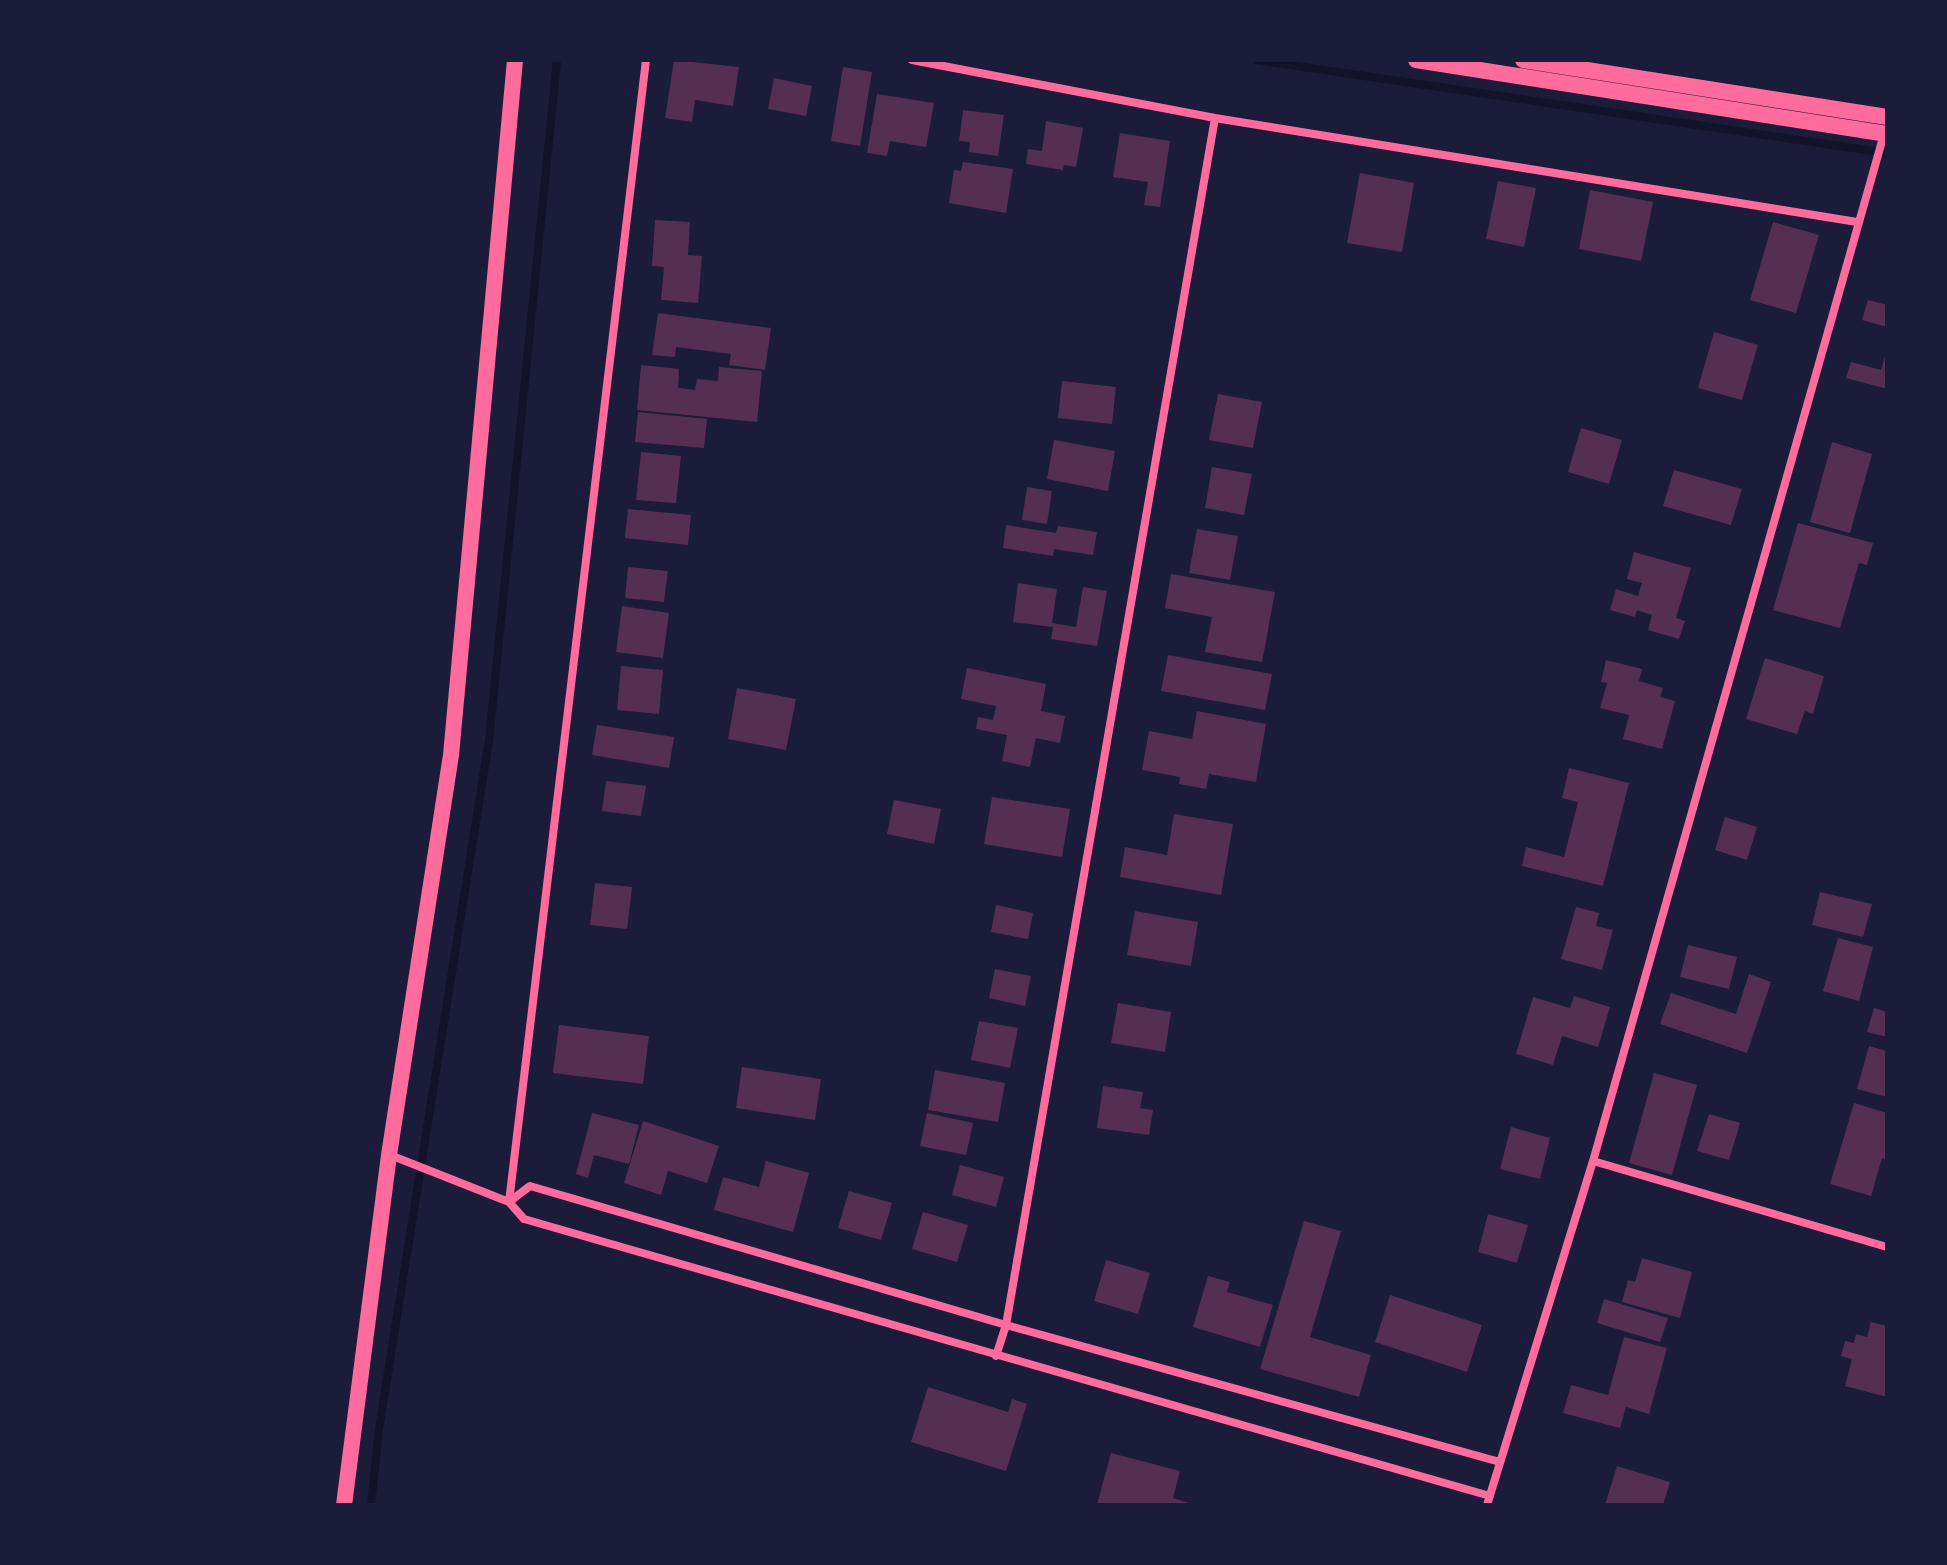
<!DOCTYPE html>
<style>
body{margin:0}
#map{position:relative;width:1947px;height:1565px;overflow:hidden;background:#1b1b3a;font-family:"Noto Sans",sans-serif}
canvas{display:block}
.frame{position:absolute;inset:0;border:62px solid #1b1b3a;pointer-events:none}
</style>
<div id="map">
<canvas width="1947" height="1565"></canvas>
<div class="frame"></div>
</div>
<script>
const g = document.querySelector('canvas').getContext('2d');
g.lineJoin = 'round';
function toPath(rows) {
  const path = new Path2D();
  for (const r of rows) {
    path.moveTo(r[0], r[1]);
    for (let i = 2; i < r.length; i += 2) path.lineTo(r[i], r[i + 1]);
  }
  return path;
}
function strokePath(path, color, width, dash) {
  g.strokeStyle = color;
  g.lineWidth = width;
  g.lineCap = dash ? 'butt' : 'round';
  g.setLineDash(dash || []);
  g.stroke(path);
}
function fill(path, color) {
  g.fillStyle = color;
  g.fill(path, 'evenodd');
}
const stream = toPath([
 [1256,60,1887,153],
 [371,1505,379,1429,489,740,557,60]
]);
const building = toPath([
 [674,60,739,67,733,106,695,100,692,122,665,118],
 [843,67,872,72,860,146,831,141],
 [774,78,812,86,806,116,768,109],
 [877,94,934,103,926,147,890,141,887,156,867,153],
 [963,110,1004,115,998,156,969,152,970,142,959,141],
 [1046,121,1083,128,1076,167,1064,165,1063,170,1026,164,1028,149,1042,151],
 [1120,133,1170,141,1160,207,1144,205,1148,182,1113,177],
 [963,162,1013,169,1006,213,949,203,954,170,961,171],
 [1360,173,1414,183,1402,252,1347,243],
 [1498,181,1536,188,1524,247,1486,239],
 [1590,190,1653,202,1641,261,1579,249],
 [655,220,690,222,688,255,702,256,698,303,661,300,664,267,652,266],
 [1773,222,1819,235,1796,313,1750,300],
 [1868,300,1887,305,1887,327,1862,320],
 [658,313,771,328,765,370,729,365,731,354,676,347,675,357,652,355],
 [1714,332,1758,345,1742,400,1698,388],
 [1887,350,1887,389,1846,378,1851,362,1881,370],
 [641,365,679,369,678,388,695,390,697,379,718,381,719,367,762,371,757,422,637,410],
 [1062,381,1116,387,1112,424,1058,418],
 [1218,394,1262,402,1253,448,1209,440],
 [638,412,707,419,704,448,635,442],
 [1581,428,1622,440,1609,484,1568,472],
 [1054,440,1115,451,1108,491,1047,479],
 [1832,442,1872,454,1850,533,1810,522],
 [641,452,681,456,676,503,636,500],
 [1212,467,1252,474,1244,515,1205,508],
 [1674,470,1742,489,1731,525,1663,506],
 [1027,487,1052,491,1047,524,1022,520],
 [628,509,691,515,688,545,625,538],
 [1798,523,1873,543,1867,565,1859,563,1840,628,1773,610],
 [1006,525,1056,533,1058,526,1097,532,1093,555,1054,549,1053,556,1003,548],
 [1197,529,1238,536,1230,580,1189,573],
 [1634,552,1691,568,1676,618,1685,621,1679,639,1648,630,1652,615,1637,610,1635,617,1610,610,1616,589,1638,596,1642,583,1627,579],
 [628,567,668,571,664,602,625,598],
 [1171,574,1275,592,1262,662,1205,652,1212,617,1165,608],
 [1018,583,1057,589,1052,623,1076,627,1083,587,1107,591,1097,646,1051,639,1053,627,1013,622],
 [622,606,669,613,663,658,616,652],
 [1168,655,1272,674,1265,710,1161,691],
 [1765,658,1824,676,1813,714,1805,711,1797,734,1746,719],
 [1606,660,1642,669,1639,681,1663,688,1660,697,1675,701,1662,749,1623,739,1629,715,1600,708,1607,683,1601,682],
 [621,666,663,670,659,714,617,710],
 [967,668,1046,684,1041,711,1065,716,1060,743,1036,738,1030,767,1002,761,1007,735,976,729,978,717,993,720,996,706,961,699],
 [737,688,796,699,786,750,728,739],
 [1197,711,1266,724,1256,782,1209,774,1206,789,1179,784,1180,777,1142,770,1149,731,1192,739],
 [597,725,674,737,669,768,592,755],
 [1569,768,1629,783,1603,886,1522,866,1526,847,1564,857,1578,802,1562,798],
 [606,781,646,786,641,816,602,811],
 [992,797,1070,809,1062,857,984,844],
 [894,800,941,809,934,844,887,834],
 [1174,814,1233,824,1221,895,1120,877,1125,847,1167,855],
 [1725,817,1757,827,1747,860,1715,850],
 [595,883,632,887,627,929,590,925],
 [1820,892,1872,904,1863,937,1812,925],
 [996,905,1033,913,1028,939,991,932],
 [1576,907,1599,913,1596,926,1613,930,1602,970,1561,959],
 [1135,911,1198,922,1191,966,1127,955],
 [1838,938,1873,947,1859,1001,1823,991],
 [1688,945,1737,957,1729,989,1680,977],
 [995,969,1031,976,1025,1006,989,998],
 [1749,974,1771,982,1747,1053,1660,1024,1671,993,1736,1014],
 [1574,996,1610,1007,1598,1047,1562,1036,1553,1065,1516,1054,1533,997,1570,1008],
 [1118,1003,1171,1012,1165,1052,1111,1043],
 [1874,1008,1887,1012,1887,1037,1867,1032],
 [979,1021,1018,1028,1010,1068,971,1060],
 [559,1025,649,1036,643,1084,553,1073],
 [1869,1046,1887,1051,1887,1097,1857,1089],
 [742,1067,821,1079,815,1120,736,1108],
 [935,1070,1005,1083,998,1122,928,1110],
 [1654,1073,1697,1085,1672,1175,1629,1163],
 [1103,1086,1143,1092,1140,1108,1153,1110,1149,1135,1097,1128],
 [1854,1103,1887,1113,1887,1160,1882,1158,1871,1196,1830,1184],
 [592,1113,639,1125,629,1164,594,1155,588,1178,576,1174],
 [927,1113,973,1123,966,1155,920,1146],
 [1709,1114,1740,1123,1729,1160,1697,1151],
 [643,1121,719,1146,707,1183,668,1171,661,1195,624,1183],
 [1511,1127,1550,1138,1540,1179,1500,1169],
 [766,1161,809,1173,793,1232,714,1210,723,1177,759,1187],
 [960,1165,1004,1177,996,1207,952,1195],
 [849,1191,892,1203,881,1240,838,1228],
 [923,1212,968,1225,957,1262,912,1249],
 [1488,1214,1528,1225,1517,1263,1478,1252],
 [1304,1221,1341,1231,1310,1337,1371,1355,1359,1397,1260,1369],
 [1642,1258,1692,1272,1680,1318,1622,1302,1628,1280,1635,1282],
 [1106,1260,1150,1273,1138,1314,1094,1301],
 [1208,1276,1230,1282,1227,1292,1273,1305,1260,1347,1193,1327],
 [1390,1295,1482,1325,1467,1372,1375,1342],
 [1604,1299,1668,1318,1660,1342,1597,1323],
 [1871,1322,1887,1326,1887,1397,1845,1386,1852,1359,1841,1356,1845,1341,1854,1343,1856,1334,1867,1337],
 [1624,1337,1667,1348,1649,1414,1626,1407,1620,1428,1563,1413,1571,1385,1608,1395],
 [928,1387,1008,1412,1012,1399,1027,1404,1006,1471,911,1442],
 [1111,1453,1180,1471,1173,1498,1195,1505,1097,1505],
 [1617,1466,1670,1482,1663,1505,1605,1505]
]);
const minor = toPath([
 [912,60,1215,118,1857,222],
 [390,1155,509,1202,524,1219,1490,1496],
 [1593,1161,1887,1247],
 [509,1202,646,60],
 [509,1202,530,1186,1006,1325,1500,1462],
 [996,1356,1006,1325,1215,118],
 [1487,1505,1593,1161,1884,134]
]);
const secondary = toPath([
 [1416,60,1887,134],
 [1523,60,1887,117],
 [344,1505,389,1155,451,755,515,60]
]);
strokePath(stream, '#12122b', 8);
fill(building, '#542f53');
strokePath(minor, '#ff6b9d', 8);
strokePath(secondary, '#ff6b9d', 16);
</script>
